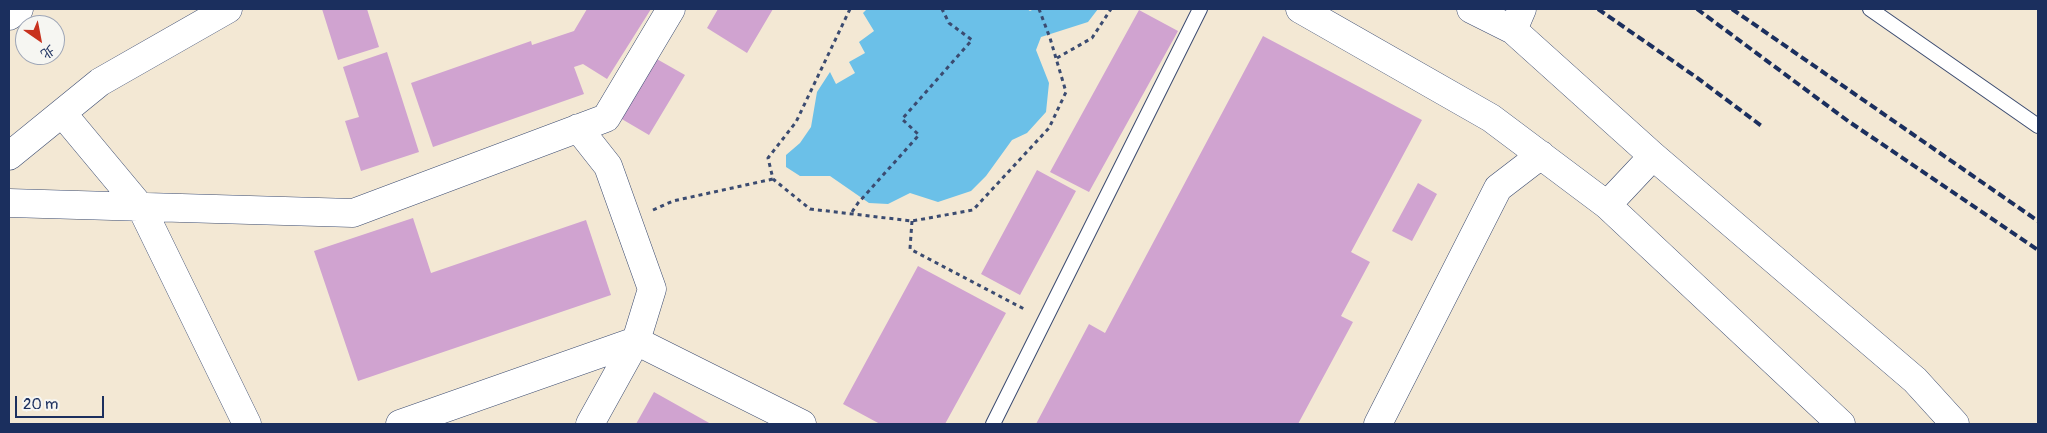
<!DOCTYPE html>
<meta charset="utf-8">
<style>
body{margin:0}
#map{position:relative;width:2047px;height:433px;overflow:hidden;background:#f3e8d4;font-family:Pangolin,"LXGW WenKai TC",sans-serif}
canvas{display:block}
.frame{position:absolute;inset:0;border:10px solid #1b2f5e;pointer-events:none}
.north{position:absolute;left:15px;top:15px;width:50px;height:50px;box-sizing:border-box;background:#f6f6f2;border:1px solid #9ea6b7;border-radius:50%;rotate:147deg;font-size:14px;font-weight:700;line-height:20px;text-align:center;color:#1b2f5e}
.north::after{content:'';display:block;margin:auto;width:18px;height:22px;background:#c8321e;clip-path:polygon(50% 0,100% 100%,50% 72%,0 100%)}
.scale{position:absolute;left:15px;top:396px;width:89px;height:22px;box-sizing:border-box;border:2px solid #1b2f5e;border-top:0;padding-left:6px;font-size:15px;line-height:18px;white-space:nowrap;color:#1b2f5e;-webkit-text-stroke:4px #f6f6f2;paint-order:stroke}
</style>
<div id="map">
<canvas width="2047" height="433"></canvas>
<div class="frame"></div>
<div class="north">北</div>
<div class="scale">20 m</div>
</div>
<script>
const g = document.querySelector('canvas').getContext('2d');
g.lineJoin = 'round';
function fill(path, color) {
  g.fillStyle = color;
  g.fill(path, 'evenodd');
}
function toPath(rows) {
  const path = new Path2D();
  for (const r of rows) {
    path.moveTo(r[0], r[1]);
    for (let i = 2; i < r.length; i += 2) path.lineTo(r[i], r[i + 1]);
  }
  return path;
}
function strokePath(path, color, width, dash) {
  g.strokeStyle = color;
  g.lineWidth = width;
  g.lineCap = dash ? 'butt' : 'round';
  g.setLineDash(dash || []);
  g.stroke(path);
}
const water = toPath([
 [867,9,1027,9,1030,11,1034,9,1098,9,1088,22,1041,37,1036,50,1049,83,1046,112,1027,133,1012,140,986,176,971,191,938,202,910,193,888,204,869,203,830,176,800,176,786,167,786,155,800,143,811,127,817,92,830,72,836,84,855,73,849,62,865,53,859,42,874,31,863,13]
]);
const building = toPath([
 [322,9,367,9,379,47,338,60],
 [587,9,651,9,607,79,583,64,574,67,584,94,433,147,411,83,531,41,532,45,574,31],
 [718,9,773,9,747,53,707,28],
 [1139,10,1178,31,1089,192,1050,172],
 [1263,36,1422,120,1351,252,1370,262,1341,316,1353,322,1298,424,1036,424,1089,324,1105,333],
 [387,52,419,152,361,171,345,121,359,117,343,67],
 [655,58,685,75,649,135,620,118],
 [1037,170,1076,191,1020,295,981,274],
 [1418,183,1437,194,1412,241,1392,231],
 [413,218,431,273,586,220,611,295,358,381,314,251],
 [918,266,1006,313,945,424,880,424,843,404],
 [654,392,711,424,636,424]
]);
const path = toPath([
 [850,9,796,122,768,158,773,179,810,209,912,221,973,210,1049,128,1066,92,1050,38,1039,9],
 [1057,58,1092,38,1111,9],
 [653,210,673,201,773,179],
 [852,212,858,203,919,135,902,119,972,40,949,23,942,9],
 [912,221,910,249,1026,310]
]);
const lane = toPath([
 [1870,9,2038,126],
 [993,424,1200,9]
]);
const street = toPath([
 [1300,9,1491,118,1607,205,1841,424],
 [1471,9,1513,30,1653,156,1915,380,1955,424],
 [9,16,19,9],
 [1513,30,1522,9],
 [62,113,142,209,247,424],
 [9,156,100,82,228,9],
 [9,203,353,213,606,118,671,9],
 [1607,205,1653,156],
 [400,424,636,341,652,289,608,166,578,128],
 [590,424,636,341,802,424],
 [1378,424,1498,188,1541,155]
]);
const rail = toPath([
 [1598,9,1696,77,1763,127],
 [1697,9,1848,121,2038,250],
 [1732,9,2038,221]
]);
fill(water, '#6bc0e8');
fill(building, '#d0a3d0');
strokePath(lane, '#3b4b70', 16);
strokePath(street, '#3b4b70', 29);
strokePath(path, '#3b4b70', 3, [4, 4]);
strokePath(lane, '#fff', 14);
strokePath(street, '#fff', 28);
strokePath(rail, '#1b2f5e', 4, [8, 4]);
</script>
